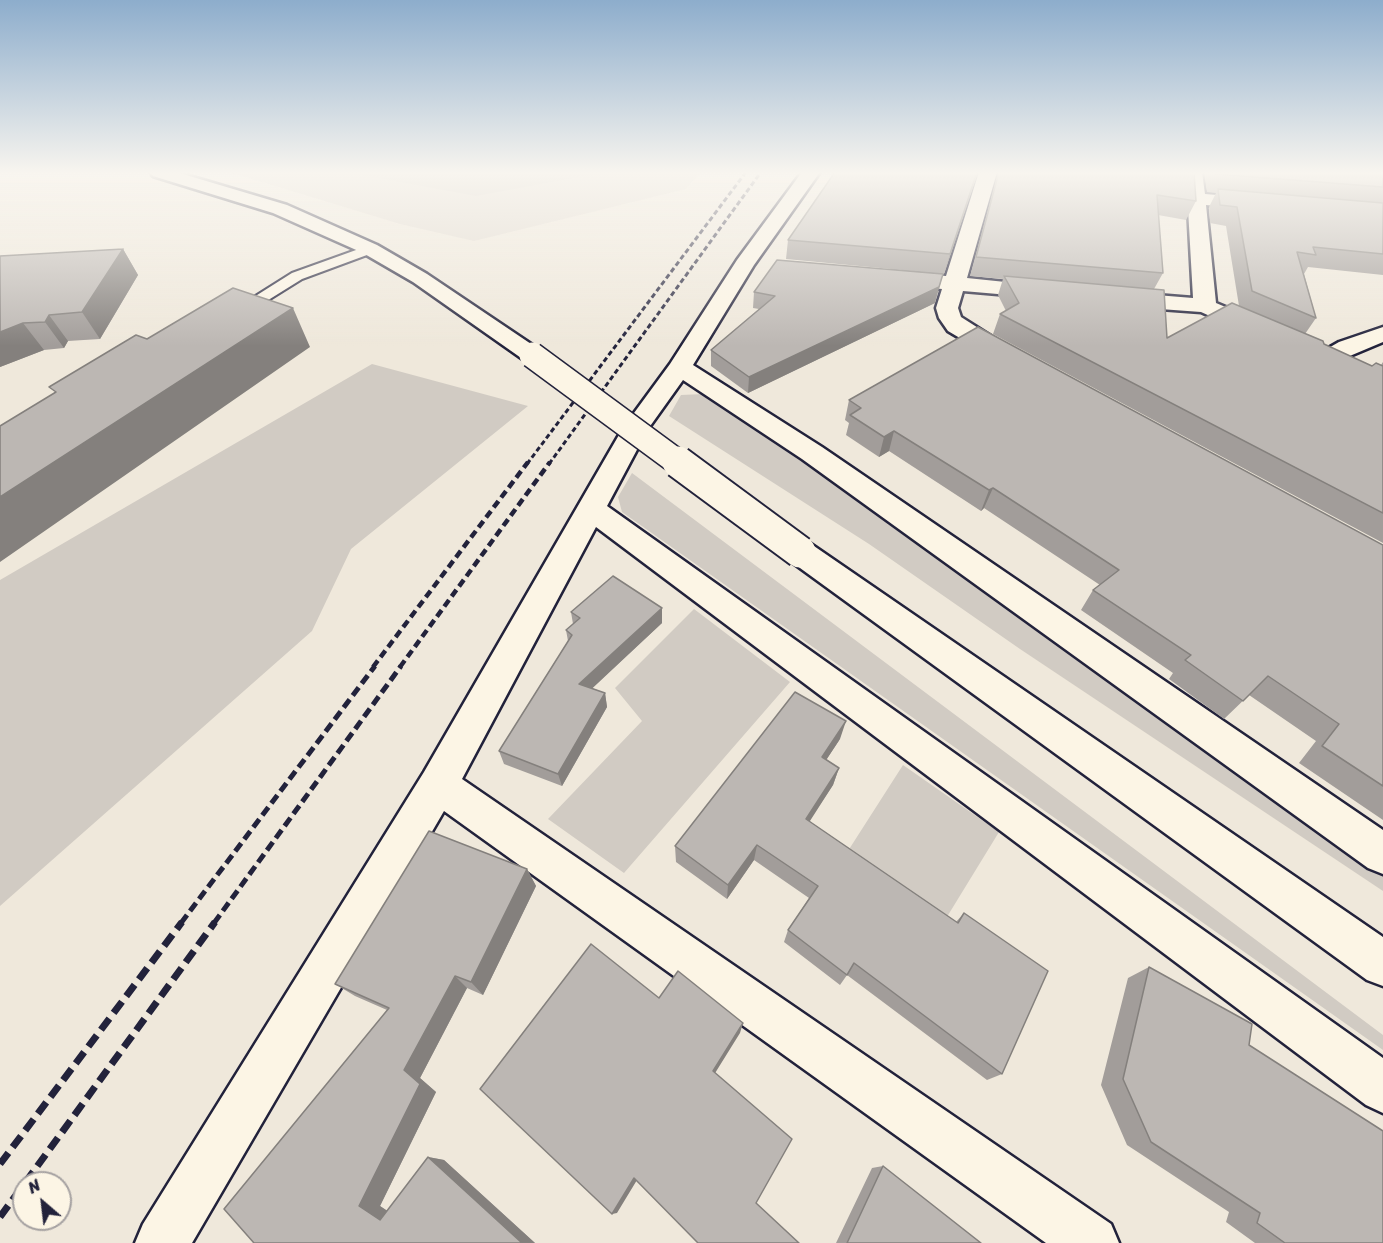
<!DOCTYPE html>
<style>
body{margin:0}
#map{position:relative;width:1383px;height:1243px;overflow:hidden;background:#efe8db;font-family:Sriracha,sans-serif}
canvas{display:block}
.north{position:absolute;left:12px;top:1171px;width:60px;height:60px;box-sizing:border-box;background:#fcf5e5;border:2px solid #a5a1a1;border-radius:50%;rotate:332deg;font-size:16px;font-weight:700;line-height:24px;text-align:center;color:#22223b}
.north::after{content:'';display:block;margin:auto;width:21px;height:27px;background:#22223b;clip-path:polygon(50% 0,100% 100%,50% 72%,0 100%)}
</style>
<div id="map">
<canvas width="1383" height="1243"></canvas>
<div class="north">N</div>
</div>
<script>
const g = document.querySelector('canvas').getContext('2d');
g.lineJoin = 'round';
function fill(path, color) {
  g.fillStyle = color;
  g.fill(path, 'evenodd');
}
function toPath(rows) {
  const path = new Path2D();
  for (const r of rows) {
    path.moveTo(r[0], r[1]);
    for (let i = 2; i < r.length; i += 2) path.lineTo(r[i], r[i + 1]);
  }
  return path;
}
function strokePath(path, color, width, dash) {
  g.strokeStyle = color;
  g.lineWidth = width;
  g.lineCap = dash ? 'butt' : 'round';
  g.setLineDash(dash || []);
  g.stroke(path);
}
const built = toPath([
 [229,172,701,172,686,189,474,241,400,224]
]);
const green = toPath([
 [346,172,606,172,476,196],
 [372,364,528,406,351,549,312,631,0,906,0,580],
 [704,394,830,479,1383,876,1383,891,1020,649,869,544,669,416,681,395],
 [632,473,1383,1035,1383,1050,622,512,618,497],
 [694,609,790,682,624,873,548,819,642,721,615,688],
 [903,765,999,832,942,925,846,854]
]);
const lane = toPath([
 [370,245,377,249,375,252,302,279,241,317,235,319,227,314,292,273,370,245]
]);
const street = toPath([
 [802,172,820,172,754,265,693,365,822,447,1383,830,1383,874,1368,868,802,459,683,380,648,429,607,506,1383,1058,1383,1113,1366,1105,596,527,462,779,1111,1224,1119,1243,1046,1243,444,811,192,1243,135,1243,143,1224,424,772,623,428,670,364,737,260,802,172],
 [979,172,997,172,967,278,1044,286,1052,287,1055,292,1052,297,1044,298,963,291,958,308,961,317,1013,350,1017,355,1013,360,1005,362,997,360,948,331,939,318,936,308,942,289,895,284,888,282,884,278,888,274,895,272,946,276,979,172],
 [1186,172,1202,172,1205,194,1256,198,1265,204,1256,210,1206,205,1216,303,1266,324,1269,329,1266,334,1250,334,1201,312,1119,306,1111,304,1108,299,1111,294,1119,292,1193,298,1186,172],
 [1383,327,1383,342,1326,366,1318,364,1314,359,1318,354,1339,342,1383,327]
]);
const secondary = toPath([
 [150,172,176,172,287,205,377,245,427,274,540,350,544,355,540,360,532,362,524,360,413,282,363,253,273,213,153,176,150,172],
 [800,541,811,544,1383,937,1383,986,1367,980,789,560,785,552,789,544,800,541]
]);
const railFar3 = toPath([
 [527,464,746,172],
 [549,464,761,172]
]);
const railFar2 = toPath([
 [373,667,528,462],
 [400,667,550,462]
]);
const railFar1 = toPath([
 [181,923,375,666],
 [214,923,401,666]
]);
const rail = toPath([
 [0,1164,182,922],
 [25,1183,215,922],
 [0,1217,24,1184]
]);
const secondaryBridgeFar1 = toPath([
 [532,355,680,464]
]);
const secondaryBridge = toPath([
 [678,462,800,552]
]);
const wall = toPath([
 [832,172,978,172,944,274,786,259,788,240,831,178],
 [997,172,1194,172,1196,201,1186,220,1158,215,1163,273,1154,289,1167,338,1239,306,1226,226,1210,223,1209,207,1216,193,1207,192,1204,172,1383,172,1383,275,1308,267,1304,274,1316,318,1305,334,1324,344,1372,366,1381,365,1383,362,1383,543,993,334,1000,314,1006,311,998,295,1003,279,970,276,998,173],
 [123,249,138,275,100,339,68,341,64,348,44,350,0,367,0,256],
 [754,292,935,303,748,393,711,366,711,350,759,309,753,308],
 [849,400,1383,545,1383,820,1299,763,1316,741,1249,695,1224,719,1169,679,1173,673,1081,610,1093,590,1100,585,984,508,981,511,889,451,879,457,846,435,849,423,845,420],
 [571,612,662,623,592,688,605,693,607,707,562,786,504,764,499,751,568,641,566,630,573,624],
 [840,739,826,760,839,768,833,785,809,821,956,922,964,913,1002,1074,987,1080,847,975,840,985,784,942,788,930,809,898,754,860,727,899,676,862,675,846],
 [527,869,536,886,483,995,467,988,420,1078,436,1092,380,1206,387,1211,428,1157,444,1160,535,1243,254,1243,387,1010,355,996,335,984],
 [1149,967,1249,1045,1383,1243,1255,1243,1226,1222,1229,1212,1127,1145,1101,1085,1128,978],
 [883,1166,981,1243,836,1243,872,1168]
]);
const shadedWall = toPath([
 [977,172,978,172,944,274,950,254],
 [123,249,138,275,100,339,82,312],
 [943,274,935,303,748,393,749,377],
 [293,308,310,347,0,562,0,497],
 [49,315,68,341,64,348,45,322],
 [23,323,44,350,0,367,0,332],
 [894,431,889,451,879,457,884,437],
 [993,488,984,508,981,511,989,490],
 [662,608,662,623,582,698,579,684],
 [605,693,607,707,562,786,558,774],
 [846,721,840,739,817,774,822,757],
 [839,768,833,785,801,835,806,819],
 [757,845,754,860,727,899,728,885],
 [527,869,536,886,483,995,471,982],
 [455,976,467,988,420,1078,436,1092,380,1206,400,1219,380,1220,359,1206,404,1070],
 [743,1023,740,1033,712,1078,713,1071],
 [428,1157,444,1160,535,1243,522,1243],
 [634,1178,637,1180,617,1213,612,1214]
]);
const building = toPath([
 [835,172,977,172,950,254,788,240,835,172],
 [999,172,1194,172,1196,201,1157,195,1163,273,976,257,999,172],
 [1216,172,1383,172,1383,187,1216,174,1216,172],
 [1218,189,1383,203,1383,254,1313,247,1316,255,1297,252,1316,318,1252,291,1237,207,1220,205,1218,189],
 [123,249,82,312,49,315,45,322,23,323,0,332,0,256,123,249],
 [777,260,943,274,939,287,749,377,711,350,775,296,754,292,777,260],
 [1004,276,1164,290,1167,338,1232,303,1323,341,1324,344,1372,366,1376,363,1383,366,1383,513,1000,314,1019,303,1004,276],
 [233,288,293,308,0,497,0,426,56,392,49,387,136,335,147,339,233,288],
 [978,327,1383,545,1383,786,1322,746,1339,724,1268,676,1243,701,1185,660,1191,655,1093,590,1119,570,993,488,989,490,894,431,884,437,850,415,861,408,849,400,978,327],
 [613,576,662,608,579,684,605,693,558,774,499,751,572,635,566,630,580,618,571,612,613,576],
 [795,692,846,721,822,757,839,768,806,819,958,923,964,913,1048,971,1002,1074,854,963,847,975,788,930,818,886,757,845,728,885,675,846,795,692],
 [429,831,527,869,471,982,455,976,404,1070,420,1084,359,1206,380,1220,428,1157,522,1243,254,1243,224,1209,389,1008,335,984,429,831],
 [591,944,659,998,678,971,743,1023,713,1071,792,1139,756,1203,799,1243,698,1243,634,1178,612,1214,480,1089,591,944],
 [1149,967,1252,1024,1249,1045,1383,1131,1383,1243,1285,1243,1257,1223,1260,1213,1151,1142,1123,1079,1149,967],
 [883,1166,981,1243,847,1243,883,1166]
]);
fill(built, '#e0d9cf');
fill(green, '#d1cbc3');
strokePath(lane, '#22223b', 4);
strokePath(street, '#22223b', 5);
strokePath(secondary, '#22223b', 5);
fill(lane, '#fcf5e5');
fill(street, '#fcf5e5');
fill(secondary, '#fcf5e5');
strokePath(railFar3, '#22223b', 3, [5, 3]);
strokePath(railFar2, '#22223b', 4.5, [8, 4.5]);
strokePath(railFar1, '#22223b', 5, [10, 5]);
strokePath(rail, '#22223b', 7, [14, 7]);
strokePath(secondaryBridgeFar1, '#22223b', 28, []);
strokePath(secondaryBridge, '#22223b', 35, []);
strokePath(secondaryBridgeFar1, '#fcf5e5', 25);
strokePath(secondaryBridge, '#fcf5e5', 31);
fill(wall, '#a29d9a');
fill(shadedWall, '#84807d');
fill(building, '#bcb7b3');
strokePath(building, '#84807d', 1.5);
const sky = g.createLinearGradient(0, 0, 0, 346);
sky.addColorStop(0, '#8dadcc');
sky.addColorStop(0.5, '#f8f5ef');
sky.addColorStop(1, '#f8f5ef00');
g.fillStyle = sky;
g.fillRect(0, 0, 1383, 346);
</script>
